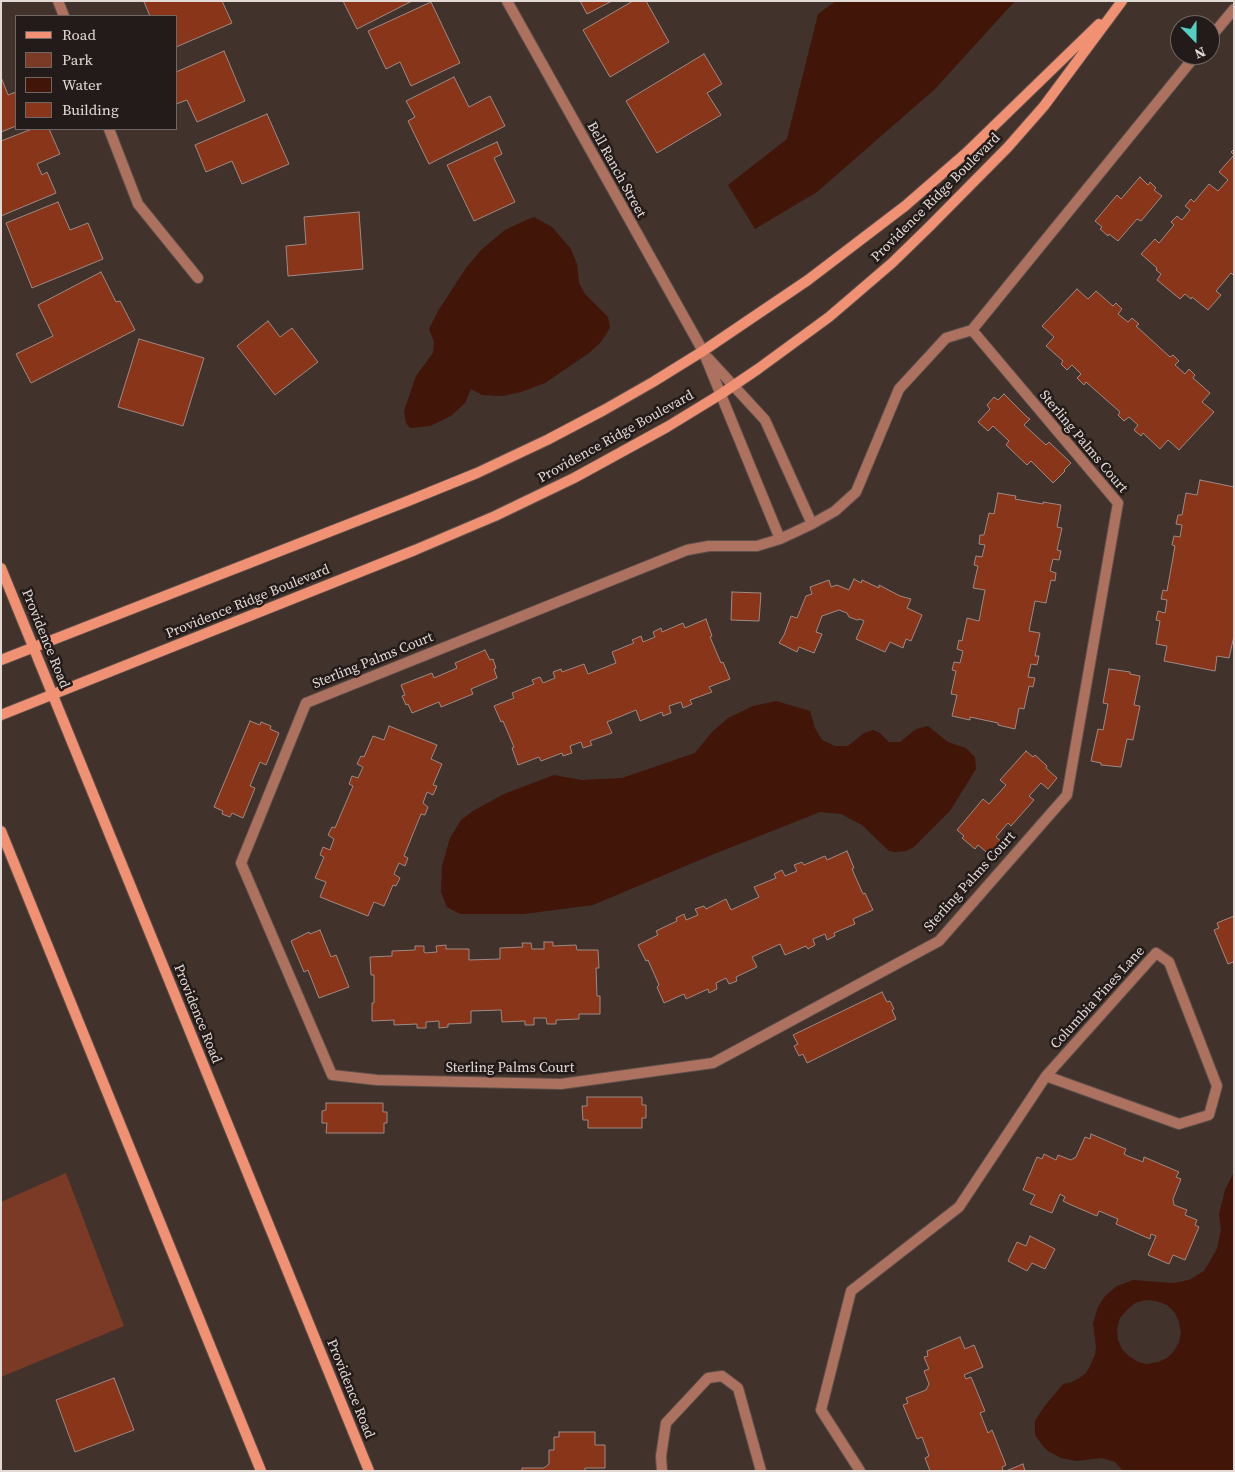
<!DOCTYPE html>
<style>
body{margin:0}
#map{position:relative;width:1235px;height:1472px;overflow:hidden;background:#42322c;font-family:"Source Serif 4",serif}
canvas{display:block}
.frame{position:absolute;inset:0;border:2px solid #e3d9d5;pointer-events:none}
.legend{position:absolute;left:15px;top:15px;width:162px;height:115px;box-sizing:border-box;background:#231b19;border:1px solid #706764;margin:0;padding:6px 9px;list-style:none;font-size:15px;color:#e3d9d5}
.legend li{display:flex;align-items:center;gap:10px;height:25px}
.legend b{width:25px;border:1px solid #706764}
.north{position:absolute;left:1170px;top:15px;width:50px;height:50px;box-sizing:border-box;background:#231b19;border:1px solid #706764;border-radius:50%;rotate:158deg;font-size:14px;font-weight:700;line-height:20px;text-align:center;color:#e3d9d5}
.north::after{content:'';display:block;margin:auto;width:18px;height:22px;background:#55cec4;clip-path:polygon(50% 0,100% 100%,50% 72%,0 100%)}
</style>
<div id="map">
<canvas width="1235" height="1472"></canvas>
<div class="frame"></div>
<ul class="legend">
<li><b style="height:6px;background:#f09174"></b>Road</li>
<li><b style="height:14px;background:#7a3a25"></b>Park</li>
<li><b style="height:14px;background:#411507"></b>Water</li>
<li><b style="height:14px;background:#88351a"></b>Building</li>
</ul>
<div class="north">N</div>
</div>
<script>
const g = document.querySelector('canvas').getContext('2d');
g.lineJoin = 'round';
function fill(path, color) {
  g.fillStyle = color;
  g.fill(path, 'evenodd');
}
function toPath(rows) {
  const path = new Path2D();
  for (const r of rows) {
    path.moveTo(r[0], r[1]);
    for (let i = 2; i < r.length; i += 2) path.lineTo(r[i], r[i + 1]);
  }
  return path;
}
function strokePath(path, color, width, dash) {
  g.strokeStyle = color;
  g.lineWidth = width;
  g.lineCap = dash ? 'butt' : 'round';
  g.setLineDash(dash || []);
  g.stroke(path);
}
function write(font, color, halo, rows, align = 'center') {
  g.font = font + ' "Source Serif 4",serif';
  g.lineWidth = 5;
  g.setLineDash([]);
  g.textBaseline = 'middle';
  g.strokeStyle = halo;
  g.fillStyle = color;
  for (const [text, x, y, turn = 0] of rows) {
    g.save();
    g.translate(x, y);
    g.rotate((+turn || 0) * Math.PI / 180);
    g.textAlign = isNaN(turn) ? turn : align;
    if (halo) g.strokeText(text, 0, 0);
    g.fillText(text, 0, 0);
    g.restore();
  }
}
const green = toPath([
 [66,1173,124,1326,1,1377,1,1202]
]);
const water = toPath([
 [836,1,1015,1,935,89,817,192,755,229,728,185,787,139,818,14],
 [534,217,552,227,571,249,577,264,579,283,585,294,608,317,610,328,601,342,589,353,545,383,521,392,503,396,482,395,471,389,465,403,451,416,430,426,410,428,406,423,404,411,416,376,433,353,434,342,429,329,438,311,466,268,481,250,505,230,524,221],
 [776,701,810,711,815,728,822,740,835,746,848,746,864,733,873,730,880,733,889,742,900,742,916,729,928,726,948,742,966,748,975,757,976,769,950,811,914,847,906,851,896,852,889,851,862,825,841,814,820,812,709,856,593,905,524,914,460,914,447,907,441,892,442,866,450,838,461,820,473,811,504,794,554,775,582,780,622,778,695,753,712,732,728,718,753,706],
 [1234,1172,1234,1471,1123,1471,1115,1462,1102,1458,1077,1461,1061,1458,1048,1451,1042,1445,1035,1435,1035,1421,1044,1407,1063,1384,1072,1382,1079,1378,1085,1374,1089,1368,1095,1355,1096,1347,1093,1323,1098,1307,1105,1296,1117,1286,1133,1280,1174,1283,1189,1280,1204,1271,1217,1249,1221,1230,1219,1214,1225,1190],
 [1146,1300,1156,1301,1167,1305,1175,1313,1179,1322,1181,1333,1179,1342,1174,1351,1167,1358,1158,1362,1147,1364,1138,1362,1129,1356,1122,1349,1118,1340,1117,1329,1120,1318,1127,1310,1135,1303]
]);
const building = toPath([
 [146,1,222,1,232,23,176,47,176,16,150,16,144,2,146,1],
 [343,1,412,1,357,29,343,1],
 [580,1,612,1,587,14,580,1],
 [633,1,646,1,669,42,610,77,583,30,633,1],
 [431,2,460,63,411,86,400,62,386,69,368,31,431,2],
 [224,51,245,101,197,122,187,100,176,104,176,72,224,51],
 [704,54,722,84,707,93,721,115,657,153,626,101,704,54],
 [1,77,8,95,16,92,16,126,1,132,1,77],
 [454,77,469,107,490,96,505,126,429,164,408,121,415,117,406,101,454,77],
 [267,114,289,164,242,184,232,161,206,172,195,145,267,114],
 [32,129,49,129,60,154,37,164,42,175,47,172,56,193,1,216,1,141,32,129],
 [497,142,502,154,494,158,515,202,474,221,447,165,497,142],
 [1234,149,1234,276,1231,273,1216,291,1221,295,1208,310,1192,297,1191,299,1185,294,1180,299,1157,280,1161,274,1156,270,1157,268,1141,254,1155,239,1159,243,1174,225,1171,222,1177,216,1182,220,1190,210,1185,206,1191,199,1194,202,1209,184,1218,191,1228,180,1219,172,1234,155,1231,152,1234,149],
 [1140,177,1148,185,1150,182,1156,188,1154,190,1162,196,1141,221,1137,219,1118,241,1109,234,1108,236,1100,229,1102,227,1095,221,1117,195,1121,199,1140,177],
 [58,202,70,230,88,223,103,259,32,288,6,223,58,202],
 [359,212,363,269,288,276,286,246,306,244,304,217,359,212],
 [101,272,116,302,120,301,135,330,31,383,16,354,53,336,38,305,101,272],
 [1077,289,1088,299,1096,291,1113,306,1116,303,1122,309,1118,314,1128,322,1132,318,1139,324,1136,326,1170,357,1173,355,1179,361,1175,365,1185,374,1189,369,1195,375,1193,378,1210,393,1202,402,1214,412,1179,450,1168,440,1160,449,1143,433,1141,436,1134,430,1138,425,1129,417,1124,421,1118,415,1120,412,1086,382,1084,385,1077,378,1081,374,1072,365,1067,370,1061,364,1063,361,1046,346,1054,337,1042,326,1077,289],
 [268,321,280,337,292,328,318,362,275,395,237,346,268,321],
 [139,339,204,358,183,426,118,407,139,339],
 [1004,394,1027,417,1030,419,1024,425,1046,445,1049,442,1071,463,1064,470,1065,471,1053,483,1031,461,1027,465,1006,445,1009,441,993,426,988,431,978,422,990,409,987,405,994,397,998,400,1004,394],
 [1200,480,1234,487,1234,636,1229,658,1217,656,1215,671,1164,661,1167,646,1156,644,1160,621,1156,620,1158,611,1165,613,1167,600,1161,599,1163,590,1167,591,1175,546,1172,545,1174,536,1180,537,1182,525,1176,524,1178,515,1182,515,1186,493,1197,495,1200,480],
 [998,493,1016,496,1015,499,1043,504,1043,502,1061,505,1057,527,1062,528,1057,550,1061,551,1059,560,1053,559,1050,571,1056,573,1055,581,1051,580,1046,603,1035,601,1029,631,1040,633,1035,656,1039,656,1037,665,1031,664,1028,677,1035,678,1033,687,1029,686,1024,709,1019,708,1015,729,998,725,998,723,970,717,970,720,952,716,957,695,951,694,956,671,952,670,954,662,960,663,963,651,957,649,959,640,962,641,967,618,979,621,985,590,973,588,978,566,974,565,976,556,982,557,985,545,979,544,980,535,984,535,989,513,994,514,998,493],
 [854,579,861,583,862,580,879,588,879,585,900,596,911,599,907,608,922,615,911,641,906,639,903,648,890,642,885,652,856,639,864,621,860,619,857,620,849,617,847,613,839,610,822,616,816,632,822,634,814,653,799,647,797,652,779,643,784,635,791,616,797,618,806,596,812,594,810,587,829,580,831,587,837,585,849,590,854,579],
 [732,592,761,593,759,621,731,620,732,592],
 [706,619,712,636,710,637,721,663,723,662,730,679,709,687,712,692,690,700,692,704,683,708,681,702,669,706,671,713,663,716,662,712,640,721,636,710,607,722,612,733,590,741,592,745,583,748,581,742,570,746,572,753,563,756,562,753,541,761,539,757,518,765,512,748,514,747,503,721,501,722,494,706,514,698,512,693,534,684,532,680,540,677,543,683,555,678,553,672,561,669,562,672,584,664,588,674,616,663,612,652,634,643,632,640,641,636,643,642,655,637,653,632,661,628,662,632,683,623,685,628,706,619],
 [485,650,490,660,493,659,496,668,494,669,497,678,471,689,473,694,441,707,439,702,412,713,408,704,406,705,402,696,405,695,401,685,432,673,434,678,457,668,455,663,485,650],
 [1109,669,1130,672,1130,674,1140,676,1134,705,1140,706,1133,740,1127,739,1121,767,1101,765,1101,763,1091,761,1098,729,1103,730,1108,704,1103,703,1109,669],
 [250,721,260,725,261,722,271,726,270,729,279,733,266,765,260,762,250,786,255,788,243,818,232,813,230,817,222,814,223,811,214,807,250,721],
 [389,726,437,745,431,759,442,764,433,785,437,786,433,795,427,792,423,803,428,807,425,815,421,814,404,856,408,858,405,866,399,863,394,874,400,878,396,886,393,885,384,906,374,902,368,916,320,897,326,882,315,878,324,857,320,855,323,847,330,850,334,839,328,835,332,827,335,828,353,786,349,784,352,776,358,778,363,767,357,764,361,756,364,757,373,736,384,740,389,726],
 [1026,751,1033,757,1035,755,1047,766,1046,768,1057,778,1048,789,1041,783,1029,796,1034,800,1011,826,1008,823,996,837,1003,843,991,856,978,845,975,849,962,838,964,836,957,830,983,799,989,804,1006,785,1000,780,1026,751],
 [847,851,854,868,852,869,863,894,865,893,873,910,853,919,855,924,834,933,835,936,827,940,825,934,813,939,815,945,808,949,806,946,785,955,780,944,752,957,757,967,736,977,737,981,729,984,726,978,716,983,717,989,709,993,708,989,686,999,684,994,664,1003,657,987,659,985,648,960,646,961,638,945,658,935,656,931,677,921,676,918,684,914,686,920,698,915,695,909,704,906,706,909,726,899,731,910,759,897,754,887,776,878,774,874,782,870,785,876,797,871,794,865,802,862,804,865,825,856,827,860,847,851],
 [1234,916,1234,965,1233,962,1228,964,1214,930,1219,928,1217,923,1234,916],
 [320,930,331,957,336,955,349,987,319,998,308,970,304,972,291,941,309,932,310,934,320,930],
 [544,942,553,942,553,946,576,945,577,950,598,950,599,968,596,968,597,996,600,996,600,1014,579,1014,579,1019,556,1020,556,1024,547,1024,546,1018,534,1018,534,1025,525,1025,525,1021,502,1022,501,1010,471,1011,471,1023,448,1024,448,1027,439,1028,439,1021,426,1022,426,1028,417,1028,417,1024,394,1025,394,1020,372,1021,372,1003,374,1003,374,975,371,975,370,957,392,956,392,951,415,950,415,946,424,946,424,952,425,953,437,952,436,946,446,945,446,949,469,949,469,960,500,959,500,948,523,947,522,943,531,943,532,949,544,949,544,942],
 [882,992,887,1002,890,1001,894,1009,892,1010,896,1019,807,1063,803,1054,799,1056,794,1046,798,1044,793,1035,882,992],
 [587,1097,642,1097,642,1105,646,1105,646,1118,642,1118,642,1128,588,1128,588,1120,583,1120,582,1106,587,1106,587,1097],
 [326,1103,383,1103,383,1112,387,1112,387,1123,384,1123,384,1133,326,1133,327,1123,322,1123,322,1111,326,1110,326,1103],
 [1091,1134,1126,1149,1124,1154,1128,1156,1143,1162,1144,1157,1179,1172,1176,1177,1181,1179,1173,1199,1174,1205,1187,1210,1185,1215,1197,1220,1195,1225,1199,1227,1185,1260,1173,1255,1169,1264,1148,1255,1156,1236,1151,1234,1150,1239,1116,1224,1118,1219,1099,1211,1097,1216,1069,1204,1063,1201,1065,1197,1060,1194,1052,1213,1030,1204,1035,1195,1023,1190,1037,1157,1042,1159,1044,1154,1056,1160,1058,1155,1071,1160,1076,1157,1085,1137,1090,1139,1091,1134],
 [1030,1236,1055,1249,1045,1269,1032,1263,1027,1271,1008,1261,1017,1242,1026,1246,1030,1236],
 [960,1337,965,1349,974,1345,983,1367,964,1375,966,1379,971,1377,985,1411,980,1413,988,1433,992,1430,1006,1465,1002,1467,1003,1471,930,1471,925,1458,929,1456,922,1437,917,1439,903,1405,908,1403,906,1398,926,1390,929,1384,924,1371,929,1369,924,1357,928,1356,927,1351,960,1337],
 [114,1378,134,1430,75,1452,56,1400,114,1378],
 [559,1432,595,1432,595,1445,605,1445,605,1468,585,1468,585,1471,522,1471,522,1468,544,1468,549,1464,549,1450,554,1450,554,1437,559,1437,559,1432],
 [1023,1464,1025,1471,1006,1471,1023,1464]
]);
const street = toPath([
 [58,1,64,16],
 [507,1,703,351,780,539],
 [1210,38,1234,9],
 [109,129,138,204,198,278],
 [972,330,1118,503,1067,795,939,941,713,1063,561,1084,377,1080,332,1075,241,863,306,703,687,550,709,546,757,546,780,539,812,524,835,511,856,492,899,389,946,338,972,330],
 [972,330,1196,55],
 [708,358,765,420,812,524],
 [662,1471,661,1456,666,1423,708,1378,722,1376,738,1388,761,1471],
 [860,1471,821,1410,851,1291,959,1207,1046,1076,1156,953,1169,962,1217,1086,1209,1115,1179,1124,1046,1076]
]);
const secondary = toPath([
 [1,568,369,1471],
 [1,660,408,501,477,473,547,440,604,410,653,382,703,351,808,280,905,206,966,153,1099,24],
 [1,715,415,550,495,516,574,478,667,427,721,394,758,369,829,317,892,263,930,226,1008,147,1044,106,1122,1],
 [1,831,261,1471]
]);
const streetNames = [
 ["Bell Ranch Street",616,170,61],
 ["Providence Ridge Boulevard",936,198,-45],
 ["Providence Ridge Boulevard",616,437,-29],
 ["Sterling Palms Court",1083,442,50],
 ["Providence Ridge Boulevard",248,602,-22],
 ["Providence Road",45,639,68],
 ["Sterling Palms Court",373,661,-22],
 ["Sterling Palms Court",970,882,-48],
 ["Columbia Pines Lane",1098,998,-48],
 ["Providence Road",197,1014,68],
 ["Sterling Palms Court",510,1068],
 ["Providence Road",350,1389,68]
];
fill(green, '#7a3a25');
fill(water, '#411507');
fill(building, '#88351a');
strokePath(building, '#9d8a84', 1);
strokePath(street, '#5f504a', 12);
strokePath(secondary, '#5f504a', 12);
strokePath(street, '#ad715f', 10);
strokePath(secondary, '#f09174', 10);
write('14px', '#e3d9d5', '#231b19', streetNames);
</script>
